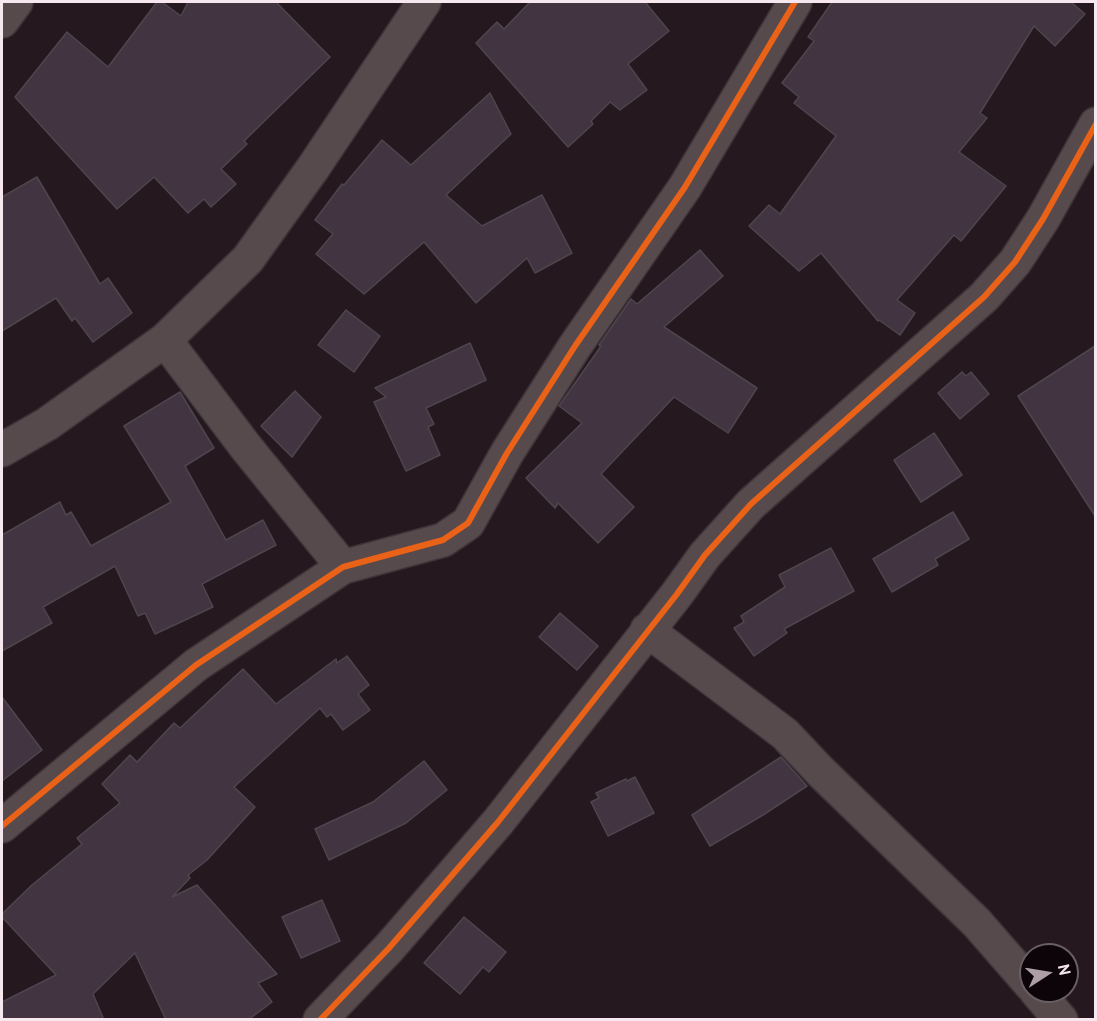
<!DOCTYPE html>
<style>
body{margin:0}
#map{position:relative;width:1097px;height:1021px;overflow:hidden;background:#25191f;font-family:"PT Sans",sans-serif}
canvas{display:block}
.frame{position:absolute;inset:0;border:3px solid #f7e7ef;pointer-events:none}
.north{position:absolute;left:1019px;top:943px;width:60px;height:60px;box-sizing:border-box;background:#0c0408;border:2px solid #6a5f64;border-radius:50%;rotate:78deg;font-size:16px;font-weight:700;line-height:24px;text-align:center;color:#f7e7ef}
.north::after{content:'';display:block;margin:auto;width:21px;height:27px;background:#ae9fa6;clip-path:polygon(50% 0,100% 100%,50% 72%,0 100%)}
</style>
<div id="map">
<canvas width="1097" height="1021"></canvas>
<div class="frame"></div>
<div class="north">N</div>
</div>
<script>
const g = document.querySelector('canvas').getContext('2d');
g.lineJoin = 'round';
function fill(path, color) {
  g.fillStyle = color;
  g.fill(path, 'evenodd');
}
function toPath(rows) {
  const path = new Path2D();
  for (const r of rows) {
    path.moveTo(r[0], r[1]);
    for (let i = 2; i < r.length; i += 2) path.lineTo(r[i], r[i + 1]);
  }
  return path;
}
function strokePath(path, color, width, dash) {
  g.strokeStyle = color;
  g.lineWidth = width;
  g.lineCap = dash ? 'butt' : 'round';
  g.setLineDash(dash || []);
  g.stroke(path);
}
const building = toPath([
 [157,2,162,2,181,16,188,2,276,2,330,57,244,141,247,144,221,169,236,184,211,207,204,199,188,213,154,177,117,209,15,97,67,32,108,67,157,2],
 [530,2,645,2,669,31,628,64,647,90,620,110,610,102,591,121,593,124,568,147,476,43,497,22,504,29,530,2],
 [832,2,1071,2,1085,14,1055,46,1034,26,980,113,987,118,959,152,1006,186,961,241,954,235,897,300,915,313,900,335,879,320,878,321,821,253,799,271,749,226,769,205,780,214,836,136,794,103,799,97,782,83,814,41,808,37,832,2],
 [490,93,511,134,446,195,482,226,542,195,572,253,535,273,527,258,476,303,424,242,364,294,316,254,333,234,315,220,342,184,344,185,382,140,411,165,490,93],
 [37,177,100,284,108,278,132,313,93,342,75,318,72,321,56,298,2,331,2,197,37,177],
 [700,250,723,276,664,327,757,388,728,433,674,397,601,474,634,507,598,543,558,503,555,508,526,478,582,423,559,406,601,346,599,345,631,299,637,304,700,250],
 [346,310,380,336,354,372,318,345,346,310],
 [470,343,486,380,426,408,434,424,428,427,440,455,406,471,374,402,386,397,375,388,470,343],
 [1095,346,1095,516,1018,396,1095,346],
 [962,372,966,376,971,372,989,394,960,419,938,393,962,372],
 [295,391,321,417,292,457,261,426,295,391],
 [180,392,214,448,185,466,226,540,263,520,276,545,202,584,213,607,155,634,145,613,138,616,115,566,43,607,52,623,2,651,2,535,60,502,66,515,71,512,91,546,171,502,124,426,180,392],
 [934,433,962,475,921,502,894,460,934,433],
 [953,512,969,539,935,559,938,565,892,592,873,559,953,512],
 [831,548,854,591,784,629,787,633,754,656,734,628,744,622,741,616,785,587,779,575,831,548],
 [560,613,598,646,577,670,539,637,560,613],
 [347,656,369,685,358,694,370,710,343,730,331,714,327,717,320,708,234,787,255,807,207,860,188,875,190,878,172,897,197,885,277,974,258,983,272,1002,248,1020,166,1020,135,953,93,994,104,1020,2,1020,2,1002,56,975,2,917,2,914,32,885,82,844,77,838,120,803,102,784,130,755,137,762,174,723,180,728,243,669,276,704,336,659,337,663,347,656],
 [2,697,42,750,2,781,2,697],
 [781,757,807,786,763,815,710,846,692,815,781,757],
 [424,761,447,790,406,823,329,860,315,829,373,802,424,761],
 [635,777,654,813,608,836,591,802,599,798,596,793,626,779,627,781,635,777],
 [322,900,340,941,301,958,282,917,322,900],
 [464,917,506,952,489,972,483,967,460,994,424,963,464,917]
]);
const street = toPath([
 [2,21,16,2],
 [165,340,245,446,343,567],
 [2,450,47,424,165,340,248,259,313,168,424,2],
 [647,630,785,734,820,771,977,923,1031,985],
 [2,826,196,665,343,567,443,540,468,523,507,453,575,346,685,187,795,2],
 [1036,991,1061,1020],
 [320,1020,389,948,498,822,677,594,705,555,751,504,984,297,1015,262,1043,219,1096,124]
]);
const cycleway = toPath([
 [2,826,196,665,343,567,443,540,468,523,507,453,575,346,685,187,795,2],
 [320,1020,389,948,498,822,677,594,705,555,751,504,984,297,1015,262,1043,219,1096,124]
]);
fill(building, '#423541');
strokePath(building, '#4e454d', 1.5);
strokePath(street, '#3d3338', 36);
strokePath(street, '#564a4c', 33);
strokePath(cycleway, '#ea6118', 6);
</script>
